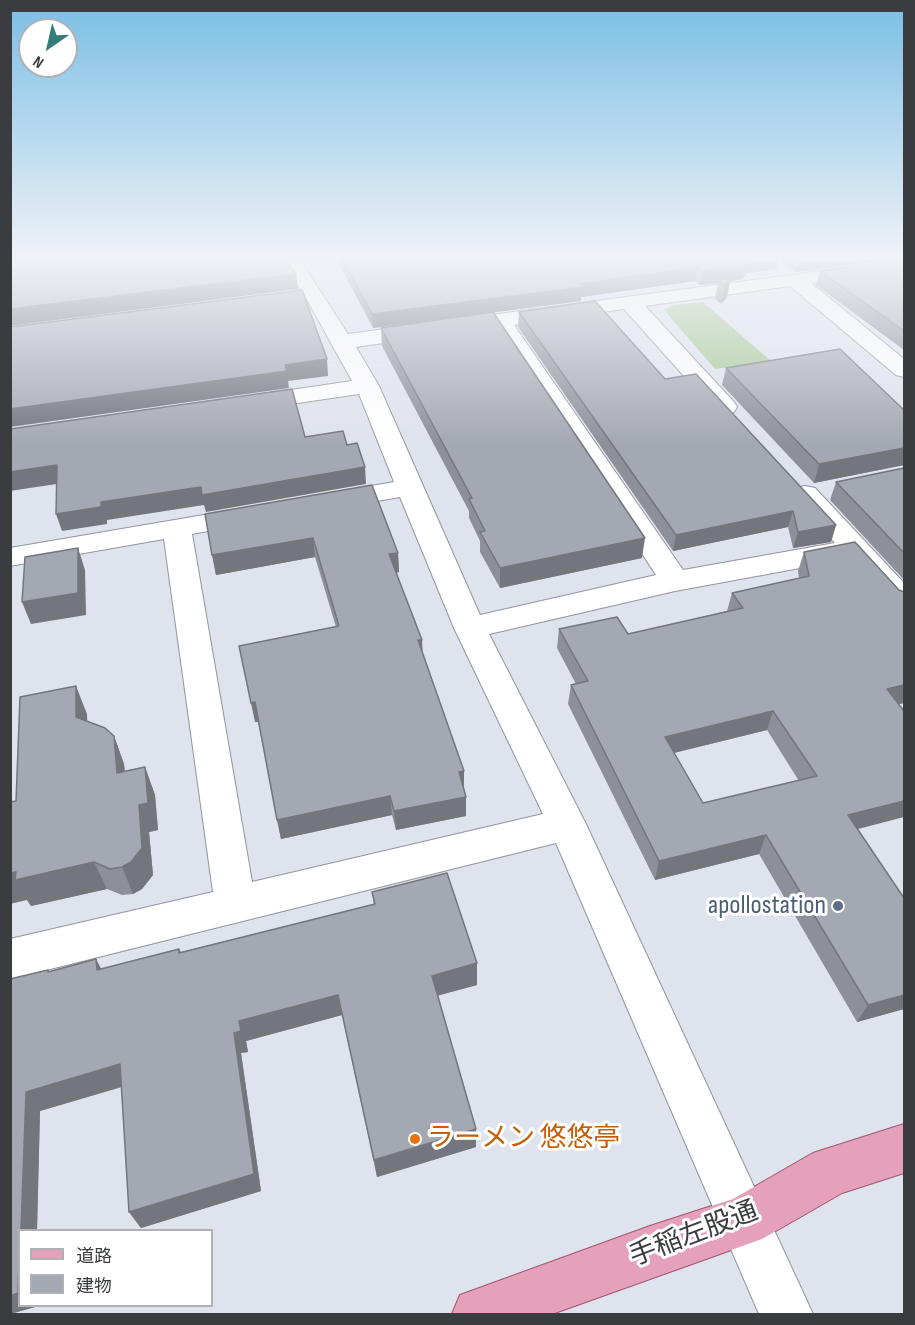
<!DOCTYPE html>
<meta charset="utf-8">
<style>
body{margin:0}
#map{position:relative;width:915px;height:1325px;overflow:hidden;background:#dfe3ee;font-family:"Sofia Sans Condensed","Noto Sans JP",sans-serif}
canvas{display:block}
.frame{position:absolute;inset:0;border:12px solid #3a3c40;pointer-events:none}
.legend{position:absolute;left:18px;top:1229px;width:195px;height:78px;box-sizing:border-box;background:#fff;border:2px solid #b0b1b3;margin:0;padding:8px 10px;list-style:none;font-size:18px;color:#3a3c40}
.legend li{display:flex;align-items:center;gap:12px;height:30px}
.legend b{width:30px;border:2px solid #b0b1b3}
.north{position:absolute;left:18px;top:18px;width:60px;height:60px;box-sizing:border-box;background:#fff;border:2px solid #b0b1b3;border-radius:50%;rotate:214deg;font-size:16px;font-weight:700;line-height:24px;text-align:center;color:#3a3c40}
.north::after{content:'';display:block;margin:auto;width:21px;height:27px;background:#337c7a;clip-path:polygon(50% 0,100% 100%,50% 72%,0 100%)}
</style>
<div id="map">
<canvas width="915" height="1325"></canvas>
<div class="frame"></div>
<ul class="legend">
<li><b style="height:8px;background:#e6a1ba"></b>道路</li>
<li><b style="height:16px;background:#a4a8b2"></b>建物</li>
</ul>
<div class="north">N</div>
</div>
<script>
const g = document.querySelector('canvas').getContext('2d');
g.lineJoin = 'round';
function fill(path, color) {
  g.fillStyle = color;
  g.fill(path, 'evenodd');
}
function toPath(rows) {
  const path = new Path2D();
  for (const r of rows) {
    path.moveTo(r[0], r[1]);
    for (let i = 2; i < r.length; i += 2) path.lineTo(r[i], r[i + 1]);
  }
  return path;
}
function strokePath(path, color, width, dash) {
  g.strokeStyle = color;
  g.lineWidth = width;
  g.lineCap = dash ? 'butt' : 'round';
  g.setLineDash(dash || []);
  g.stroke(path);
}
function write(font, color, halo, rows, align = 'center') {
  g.font = font + ' "Sofia Sans Condensed","Noto Sans JP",sans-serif';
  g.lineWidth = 6;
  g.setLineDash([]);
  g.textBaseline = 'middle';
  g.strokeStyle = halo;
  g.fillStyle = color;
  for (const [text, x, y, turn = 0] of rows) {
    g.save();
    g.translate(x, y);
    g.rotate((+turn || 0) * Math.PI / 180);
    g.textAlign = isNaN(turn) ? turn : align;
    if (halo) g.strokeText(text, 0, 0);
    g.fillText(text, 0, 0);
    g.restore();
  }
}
const green = toPath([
 [703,302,771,361,715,369,664,310,673,305]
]);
const minor = toPath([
 [280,260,300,260,348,334,904,260,904,270,811,283,904,359,904,377,896,375,790,286,645,306,734,402,737,407,734,412,725,414,716,412,624,309,514,325,683,570,835,543,791,494,795,488,805,486,815,488,904,583,904,611,893,608,849,559,675,591,489,634,586,824,813,1314,759,1314,556,843,10,979,10,939,213,892,164,539,10,566,10,548,251,507,261,509,265,515,261,521,192,534,252,882,543,814,454,628,400,497,331,509,321,507,317,501,321,495,394,482,359,394,250,410,241,408,238,403,241,398,250,396,352,381,305,296,280,260],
 [494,327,656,575,480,615,379,386,356,347,494,327]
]);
const major = toPath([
 [904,1124,904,1173,842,1193,762,1239,552,1314,452,1314,460,1295,650,1226,733,1199,813,1153,904,1124]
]);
const wall = toPath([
 [337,260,778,260,776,269,747,273,742,279,730,281,727,297,721,304,715,299,718,283,700,285,695,281,581,297,581,301,494,312,642,558,500,588,480,552,480,541,469,518,469,511,382,346,381,328,449,318,373,328],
 [779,260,889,260,796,272],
 [904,260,904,350,816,285,820,271],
 [519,312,665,379,836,525,831,542,793,548,788,527,673,551,518,327],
 [726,368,904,410,904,466,904,465,814,483,722,385],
 [904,468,904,580,830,500,836,482],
 [205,514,398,553,399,572,396,573,423,654,464,771,464,788,466,797,466,816,396,830,392,815,281,839,258,722,255,722,336,627,315,557,216,575],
 [804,552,899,590,904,703,899,704,857,829,904,1009,857,1022,759,854,655,880,568,704,571,685,576,684,557,648,559,629,628,634,727,611,732,593,799,578,798,571],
 [767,730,799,781,703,803,674,753],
 [87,714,87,721,114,736,124,764,125,771,145,767,155,795,158,830,149,832,153,875,142,889,133,894,122,895,107,889,31,906,27,900,16,801],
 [372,892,477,985,438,995,476,1129,476,1147,377,1177,342,1015,246,1041,248,1052,241,1053,261,1191,141,1228,129,1212,122,1087,40,1111,37,1230,20,1230,20,1305,35,1305,35,1307,10,1314,10,979,48,970,49,972,96,959,101,969,179,949,181,952,374,905]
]);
const shadedWall = toPath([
 [750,260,778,260,776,269,747,273,742,279,730,281,727,297,721,304,725,285,718,280,718,283,700,285,702,271],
 [799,260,889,260,796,272],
 [698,267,695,281,581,297,581,301,373,328,372,314],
 [296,274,298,289,10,326,10,309],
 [327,359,328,376,288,381,289,388,10,427,10,409,285,365],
 [904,448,904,465,814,483,819,464],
 [57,465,63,483,10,491,10,472],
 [365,467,366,484,206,512,204,505,107,520,107,524,62,531,56,514,101,502,201,487],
 [793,511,788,527,673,551,676,535],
 [836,525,831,542,793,548,798,532],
 [313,538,315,557,216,575,212,555],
 [645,538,642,558,500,588,500,568],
 [78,548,85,570,86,615,31,624,22,602],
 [398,553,399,572,390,574,389,554],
 [10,612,12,616,10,659],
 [418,640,422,640,423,659],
 [904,685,904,703,879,708,887,689],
 [76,686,87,714,88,745,76,717],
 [255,702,259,722,255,722,251,703],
 [773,711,767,730,661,756,665,737],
 [114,736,124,764,127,800,117,773],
 [145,767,155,795,158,830,149,832,153,875,142,889,133,894,122,867,139,805],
 [464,771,464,791,459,772],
 [390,796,392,815,281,839,277,820],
 [466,797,466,816,396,830,394,811],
 [904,801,904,817,839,834,848,815],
 [766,835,759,854,655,880,659,861],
 [94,862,107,889,31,906,27,900,10,904,10,873],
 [96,959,107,981,97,970],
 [477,963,477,985,433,997,432,976],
 [338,995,342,1015,246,1041,248,1052,241,1053,261,1191,141,1228,129,1212,234,1033,239,1021],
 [904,995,904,1009,857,1022,868,1005],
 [120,1064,131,1084,40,1111,37,1230,21,1230,26,1092],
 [476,1129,476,1147,377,1177,374,1160],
 [20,1265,20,1305,35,1305,35,1307,10,1314,10,1296]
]);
const building = toPath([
 [10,260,286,260,296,274,10,309,10,260],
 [343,260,750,260,745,266,702,271,698,267,580,284,582,287,372,314,343,260],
 [900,260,904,260,904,331,820,271,900,260],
 [731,278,725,285,718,280,731,278],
 [302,290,327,359,285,365,287,371,10,409,10,327,302,290],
 [595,301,665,379,696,374,836,525,798,532,793,511,676,535,519,312,595,301],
 [493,312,645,538,500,568,480,532,485,531,469,499,472,498,381,328,493,312],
 [840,349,904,410,904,448,819,464,726,368,840,349],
 [292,389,305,437,343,431,347,445,357,443,365,467,202,495,201,487,101,502,101,507,56,514,57,465,10,472,10,429,292,389],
 [904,468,904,553,836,482,904,468],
 [372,485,398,553,389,554,422,640,418,640,464,771,459,772,466,797,394,811,390,796,277,820,255,702,251,703,239,646,339,626,313,538,212,555,205,514,372,485],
 [855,542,899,590,904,592,904,685,887,689,904,711,904,801,848,815,904,898,904,995,868,1005,766,835,659,861,571,685,588,681,559,629,617,617,628,634,743,608,732,593,809,576,804,552,855,542],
 [773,711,817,776,703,803,665,737,773,711],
 [78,548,78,593,22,602,25,557,78,548],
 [76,686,76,717,105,728,114,736,117,773,145,767,148,803,139,805,142,848,131,862,122,867,110,869,94,862,15,880,16,872,10,873,10,802,16,801,20,697,76,686],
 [447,873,477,963,432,976,476,1129,374,1160,338,995,239,1021,241,1031,234,1033,254,1174,129,1212,120,1064,26,1092,21,1230,20,1230,18,1293,10,1296,10,979,48,970,48,972,96,959,97,970,179,949,179,953,375,904,372,892,447,873]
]);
const markers = [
 [838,906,6,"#5c6f8a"],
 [415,1139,6,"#e8710a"]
];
const nearServicenames = [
 ["apollostation",826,906]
];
const nearFoodnames = [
 ["ラーメン 悠悠亭",427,1139]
];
const nearStreetnames = [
 ["手稲左股通",694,1235,-21]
];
fill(green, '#a1c791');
strokePath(minor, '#91959e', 2);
strokePath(major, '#9f5571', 2);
fill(minor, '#fff');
fill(major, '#e6a1ba');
fill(wall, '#8d9099');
fill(shadedWall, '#73767d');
fill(building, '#a4a8b2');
strokePath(building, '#73767d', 1.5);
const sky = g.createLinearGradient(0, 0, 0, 445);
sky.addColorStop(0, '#7abee5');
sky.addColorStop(0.58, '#f1f2f7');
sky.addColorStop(1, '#f1f2f700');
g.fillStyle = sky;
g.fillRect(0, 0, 915, 445);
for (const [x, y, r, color] of markers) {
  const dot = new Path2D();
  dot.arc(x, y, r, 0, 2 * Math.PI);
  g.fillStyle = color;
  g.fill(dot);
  strokePath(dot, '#fff', 2);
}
write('27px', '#4e5e75', '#fff', nearServicenames, 'right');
write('27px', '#c56008', '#fff', nearFoodnames, 'left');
write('27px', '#3a3c40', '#fff', nearStreetnames);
</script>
